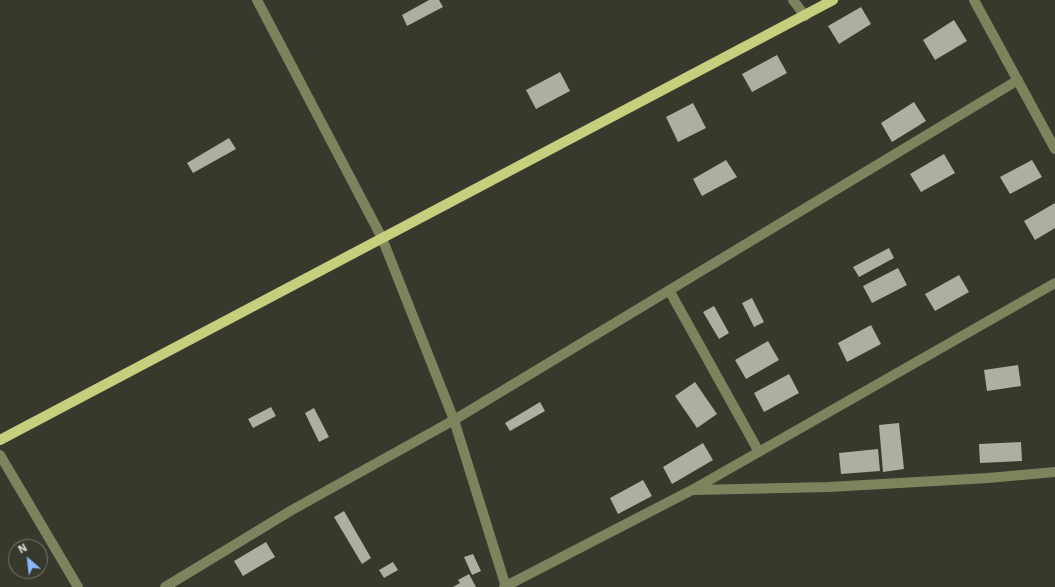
<!DOCTYPE html>
<style>
body{margin:0}
#map{position:relative;width:1055px;height:587px;overflow:hidden;background:#37392d;font-family:"Work Sans",sans-serif}
canvas{display:block}
.north{position:absolute;left:8px;top:539px;width:40px;height:40px;box-sizing:border-box;background:#37392d;border:1px solid #75776d;border-radius:50%;rotate:332deg;font-size:11px;font-weight:700;line-height:16px;text-align:center;color:#d3d4cd}
.north::after{content:'';display:block;margin:auto;width:14px;height:18px;background:#89bafc;clip-path:polygon(50% 0,100% 100%,50% 72%,0 100%)}
</style>
<div id="map">
<canvas width="1055" height="587"></canvas>
<div class="north">N</div>
</div>
<script>
const g = document.querySelector('canvas').getContext('2d');
g.lineJoin = 'round';
function fill(path, color) {
  g.fillStyle = color;
  g.fill(path, 'evenodd');
}
function toPath(rows) {
  const path = new Path2D();
  for (const r of rows) {
    path.moveTo(r[0], r[1]);
    for (let i = 2; i < r.length; i += 2) path.lineTo(r[i], r[i + 1]);
  }
  return path;
}
function strokePath(path, color, width, dash) {
  g.strokeStyle = color;
  g.lineWidth = width;
  g.lineCap = dash ? 'butt' : 'round';
  g.setLineDash(dash || []);
  g.stroke(path);
}
const building = toPath([
 [429,0,439,0,443,7,407,26,402,15],
 [861,7,871,24,839,44,828,26],
 [954,20,967,41,935,60,923,40],
 [777,55,787,73,752,92,742,74],
 [560,72,570,91,536,109,526,90],
 [914,102,926,121,892,142,881,123],
 [693,103,706,128,678,142,666,117],
 [229,138,236,149,193,173,187,163],
 [944,154,955,173,921,192,910,174],
 [726,160,737,177,702,196,693,179],
 [1032,160,1042,177,1010,194,1000,177],
 [1055,203,1055,228,1035,240,1024,221],
 [889,248,894,258,859,277,853,267],
 [898,268,907,285,872,303,863,286],
 [959,275,969,292,935,311,925,294],
 [752,298,764,322,754,327,742,303],
 [714,306,729,333,719,339,703,312],
 [871,325,881,344,847,362,838,343],
 [768,341,779,360,746,379,735,360],
 [1018,365,1021,386,987,391,984,370],
 [789,374,799,393,764,412,754,393],
 [695,382,717,414,697,428,675,396],
 [540,402,545,411,510,431,505,423],
 [271,407,276,416,253,428,248,419],
 [314,408,329,437,319,442,305,413],
 [899,423,904,469,883,472,879,425],
 [1021,442,1022,461,980,463,979,444],
 [703,443,713,460,672,484,663,467],
 [878,449,880,471,841,474,839,453],
 [643,480,652,496,618,514,610,498],
 [344,511,371,558,362,564,334,517],
 [266,542,275,557,243,576,234,561],
 [473,554,481,571,472,575,464,557],
 [393,562,398,570,384,578,379,570],
 [469,574,476,587,453,587,460,583,458,580]
]);
const minor = toPath([
 [257,0,382,238,454,420,506,587],
 [793,0,805,16],
 [974,0,1055,149],
 [669,290,759,452],
 [0,455,78,587],
 [694,490,829,487,988,478,1055,472],
 [165,587,292,510,454,420,1018,80],
 [504,587,692,490,1055,283]
]);
const major = toPath([
 [0,440,833,0]
]);
fill(building, '#adafa1');
strokePath(minor, '#7f835d', 10);
strokePath(major, '#c7ce7d', 10);
</script>
